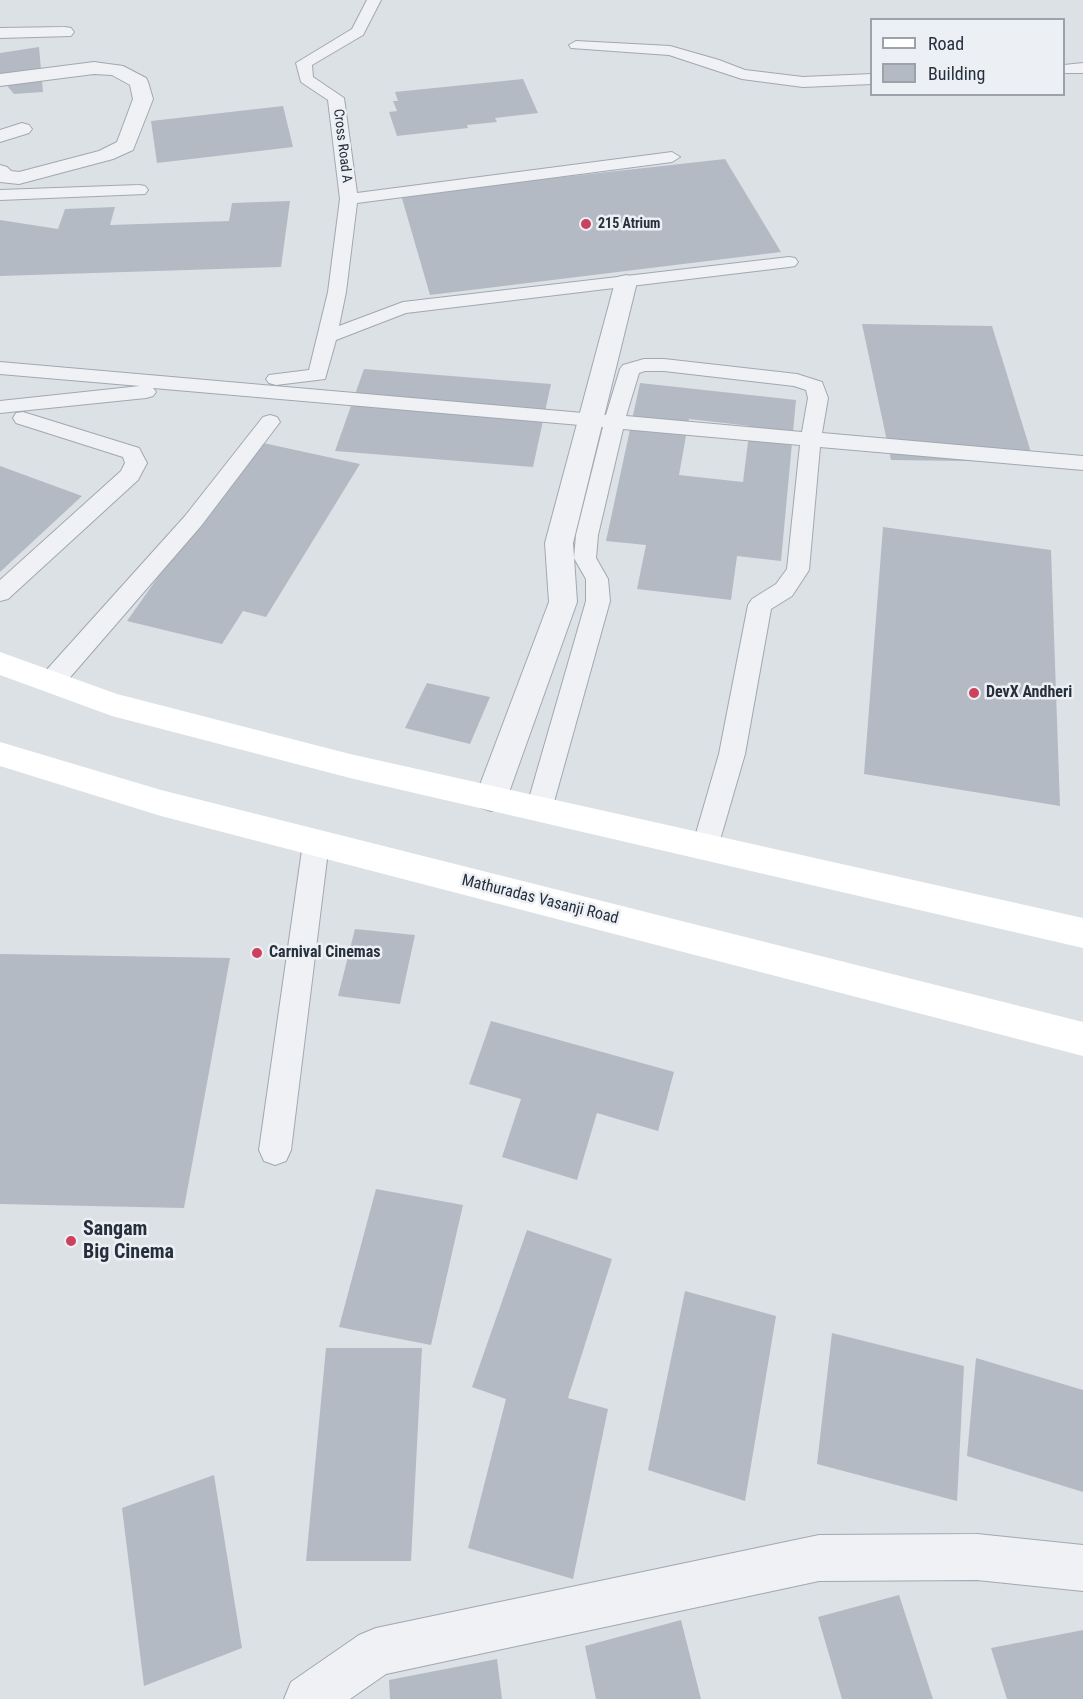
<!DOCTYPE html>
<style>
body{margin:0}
#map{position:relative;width:1083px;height:1699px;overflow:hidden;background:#dce1e6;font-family:"Roboto Condensed",sans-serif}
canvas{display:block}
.legend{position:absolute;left:870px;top:18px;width:195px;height:78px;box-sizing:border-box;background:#eceff4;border:2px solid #9da2aa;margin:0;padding:8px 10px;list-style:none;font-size:18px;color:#262f3c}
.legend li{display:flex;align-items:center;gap:12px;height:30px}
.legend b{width:30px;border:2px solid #9da2aa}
</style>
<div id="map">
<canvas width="1083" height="1699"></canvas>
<ul class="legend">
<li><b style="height:8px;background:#fff"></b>Road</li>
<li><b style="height:16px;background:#b4bac3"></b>Building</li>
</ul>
</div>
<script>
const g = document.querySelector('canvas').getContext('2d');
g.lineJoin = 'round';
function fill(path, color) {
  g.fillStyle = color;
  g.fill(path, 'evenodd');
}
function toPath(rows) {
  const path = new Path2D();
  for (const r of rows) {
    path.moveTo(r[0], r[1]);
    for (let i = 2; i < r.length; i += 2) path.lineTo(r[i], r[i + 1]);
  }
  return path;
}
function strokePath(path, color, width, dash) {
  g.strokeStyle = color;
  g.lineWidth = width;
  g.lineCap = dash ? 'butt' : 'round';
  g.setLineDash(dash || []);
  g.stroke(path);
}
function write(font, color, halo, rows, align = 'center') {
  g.font = font + ' "Roboto Condensed",sans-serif';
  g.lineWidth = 5;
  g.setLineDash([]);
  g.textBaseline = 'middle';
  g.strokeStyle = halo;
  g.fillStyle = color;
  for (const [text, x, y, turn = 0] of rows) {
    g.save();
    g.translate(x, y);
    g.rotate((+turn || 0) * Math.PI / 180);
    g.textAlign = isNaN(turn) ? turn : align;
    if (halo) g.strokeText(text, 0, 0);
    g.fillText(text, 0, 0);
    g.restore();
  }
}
const building = toPath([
 [39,47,43,92,14,94,4,82,0,83,0,53],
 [523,79,538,113,495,118,497,122,467,125,468,128,397,136,389,112,397,111,393,101,398,101,395,92],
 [283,106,293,147,157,163,151,121],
 [725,159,781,252,430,295,401,195],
 [290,201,281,267,0,276,0,220,58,229,65,209,115,207,110,225,229,221,232,203],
 [862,324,992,326,1034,462,891,460],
 [364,369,551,384,533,467,335,451],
 [640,383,796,400,781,561,737,556,731,600,637,589,646,545,606,541],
 [689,419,750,426,743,482,679,475],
 [254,441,360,464,266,617,243,611,222,644,127,621],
 [0,466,82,496,0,572],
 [883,527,1051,550,1060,806,864,774],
 [427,683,490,697,470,744,405,728],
 [355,929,415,935,400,1004,338,996],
 [0,954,230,958,184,1208,0,1204],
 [491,1021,674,1072,658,1131,597,1113,577,1180,502,1157,521,1099,469,1084],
 [376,1189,463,1205,431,1345,339,1327],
 [527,1230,612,1259,568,1398,608,1409,573,1579,468,1548,506,1399,472,1387],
 [685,1291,776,1316,745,1501,648,1470],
 [832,1333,964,1366,957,1501,817,1464],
 [326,1348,422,1348,411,1561,306,1561],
 [976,1358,1083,1390,1083,1492,967,1456],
 [214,1475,242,1648,144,1686,122,1508],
 [899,1595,933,1699,842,1699,818,1617],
 [681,1620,701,1699,596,1699,585,1646],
 [1083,1630,1083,1699,1007,1699,991,1648],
 [497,1659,502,1699,390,1699,389,1680]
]);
const service = toPath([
 [367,0,381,0,363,35,312,65,313,77,344,98,357,193,672,152,680,157,672,162,357,203,346,292,339,326,403,302,789,257,795,258,798,262,795,266,789,267,406,313,336,340,325,379,276,385,269,383,266,379,269,375,309,370,328,292,340,199,328,100,301,82,296,63,352,29,367,0],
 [576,41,670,46,719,60,745,70,803,77,872,74,872,84,803,87,742,79,669,55,571,48,569,45,576,41],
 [1083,63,1083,73,1064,73,1064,65,1083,63],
 [139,185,145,186,148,190,145,194,0,200,0,190,139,185],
 [644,359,664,359,797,374,822,382,828,398,822,433,1083,456,1083,470,820,447,809,570,792,596,771,609,745,754,718,847,715,855,705,858,695,855,692,847,719,754,748,605,752,599,776,584,787,569,800,445,623,429,598,535,596,558,608,579,610,601,552,809,548,817,539,820,530,817,526,809,586,601,586,579,574,558,576,535,603,427,153,388,156,392,153,396,146,398,0,413,0,401,140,386,0,374,0,362,606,415,620,369,623,365,644,359],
 [645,371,664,371,794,386,806,390,808,398,802,432,626,416,639,373,645,371],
 [23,412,139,448,147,463,138,480,8,599,0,601,0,580,121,471,125,463,123,457,16,423,13,418,16,413,23,412],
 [270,415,277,417,280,422,201,526,60,689,51,691,42,689,39,682,42,675,185,516,263,417,270,415],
 [316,832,326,835,329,843,291,1150,286,1161,275,1165,264,1161,259,1150,303,843,306,835,316,832]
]);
const minor = toPath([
 [65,27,71,28,74,32,71,36,0,38,0,28,65,27],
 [94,62,123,66,146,78,148,82,153,99,133,150,113,159,19,184,0,182,0,165,7,167,11,171,19,172,99,151,117,142,133,99,130,85,112,75,94,74,0,86,0,74,94,62],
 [22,123,29,125,32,129,29,133,0,142,0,130,22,123],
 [626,275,634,277,637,282,573,543,577,602,507,798,502,807,491,811,480,807,475,798,549,602,545,543,615,282,618,277,626,275],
 [977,1534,1083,1545,1083,1591,977,1580,819,1581,386,1674,350,1699,284,1699,291,1682,359,1635,376,1628,819,1535,977,1534]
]);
const secondary = toPath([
 [0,652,117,694,350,754,1083,918,1083,948,350,778,112,716,0,675,0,652],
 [0,742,161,790,1083,1022,1083,1056,161,816,0,766,0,742]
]);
const markers = [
 [586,224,6,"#cb425d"],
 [974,693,6,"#cb425d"],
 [257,953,6,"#cb425d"],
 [71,1241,6,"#cb425d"]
];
const farStreetnames = [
 ["Cross Road A",342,146,83]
];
const farPoinames = [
 ["215 Atrium",598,224]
];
const poiNames = [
 ["DevX Andheri",986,693],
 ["Carnival Cinemas",269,953]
];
const streetNames = [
 ["Mathuradas Vasanji Road",540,900,14]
];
const nearPoinames = [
 ["Sangam",83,1230],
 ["Big Cinema",83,1253]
];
fill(building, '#b4bac3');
strokePath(service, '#a2a8b0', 2);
strokePath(minor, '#a2a8b0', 2);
fill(service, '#eff1f5');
fill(minor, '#eff1f5');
fill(secondary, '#fff');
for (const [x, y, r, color] of markers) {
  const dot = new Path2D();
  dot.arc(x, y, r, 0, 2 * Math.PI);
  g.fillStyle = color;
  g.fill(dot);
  strokePath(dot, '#eceff4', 2);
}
write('14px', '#262f3c', '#eceff4', farStreetnames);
write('bold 14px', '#262f3c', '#eceff4', farPoinames, 'left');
write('bold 16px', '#262f3c', '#eceff4', poiNames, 'left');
write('16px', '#262f3c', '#eceff4', streetNames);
write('bold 20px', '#262f3c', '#eceff4', nearPoinames, 'left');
</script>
